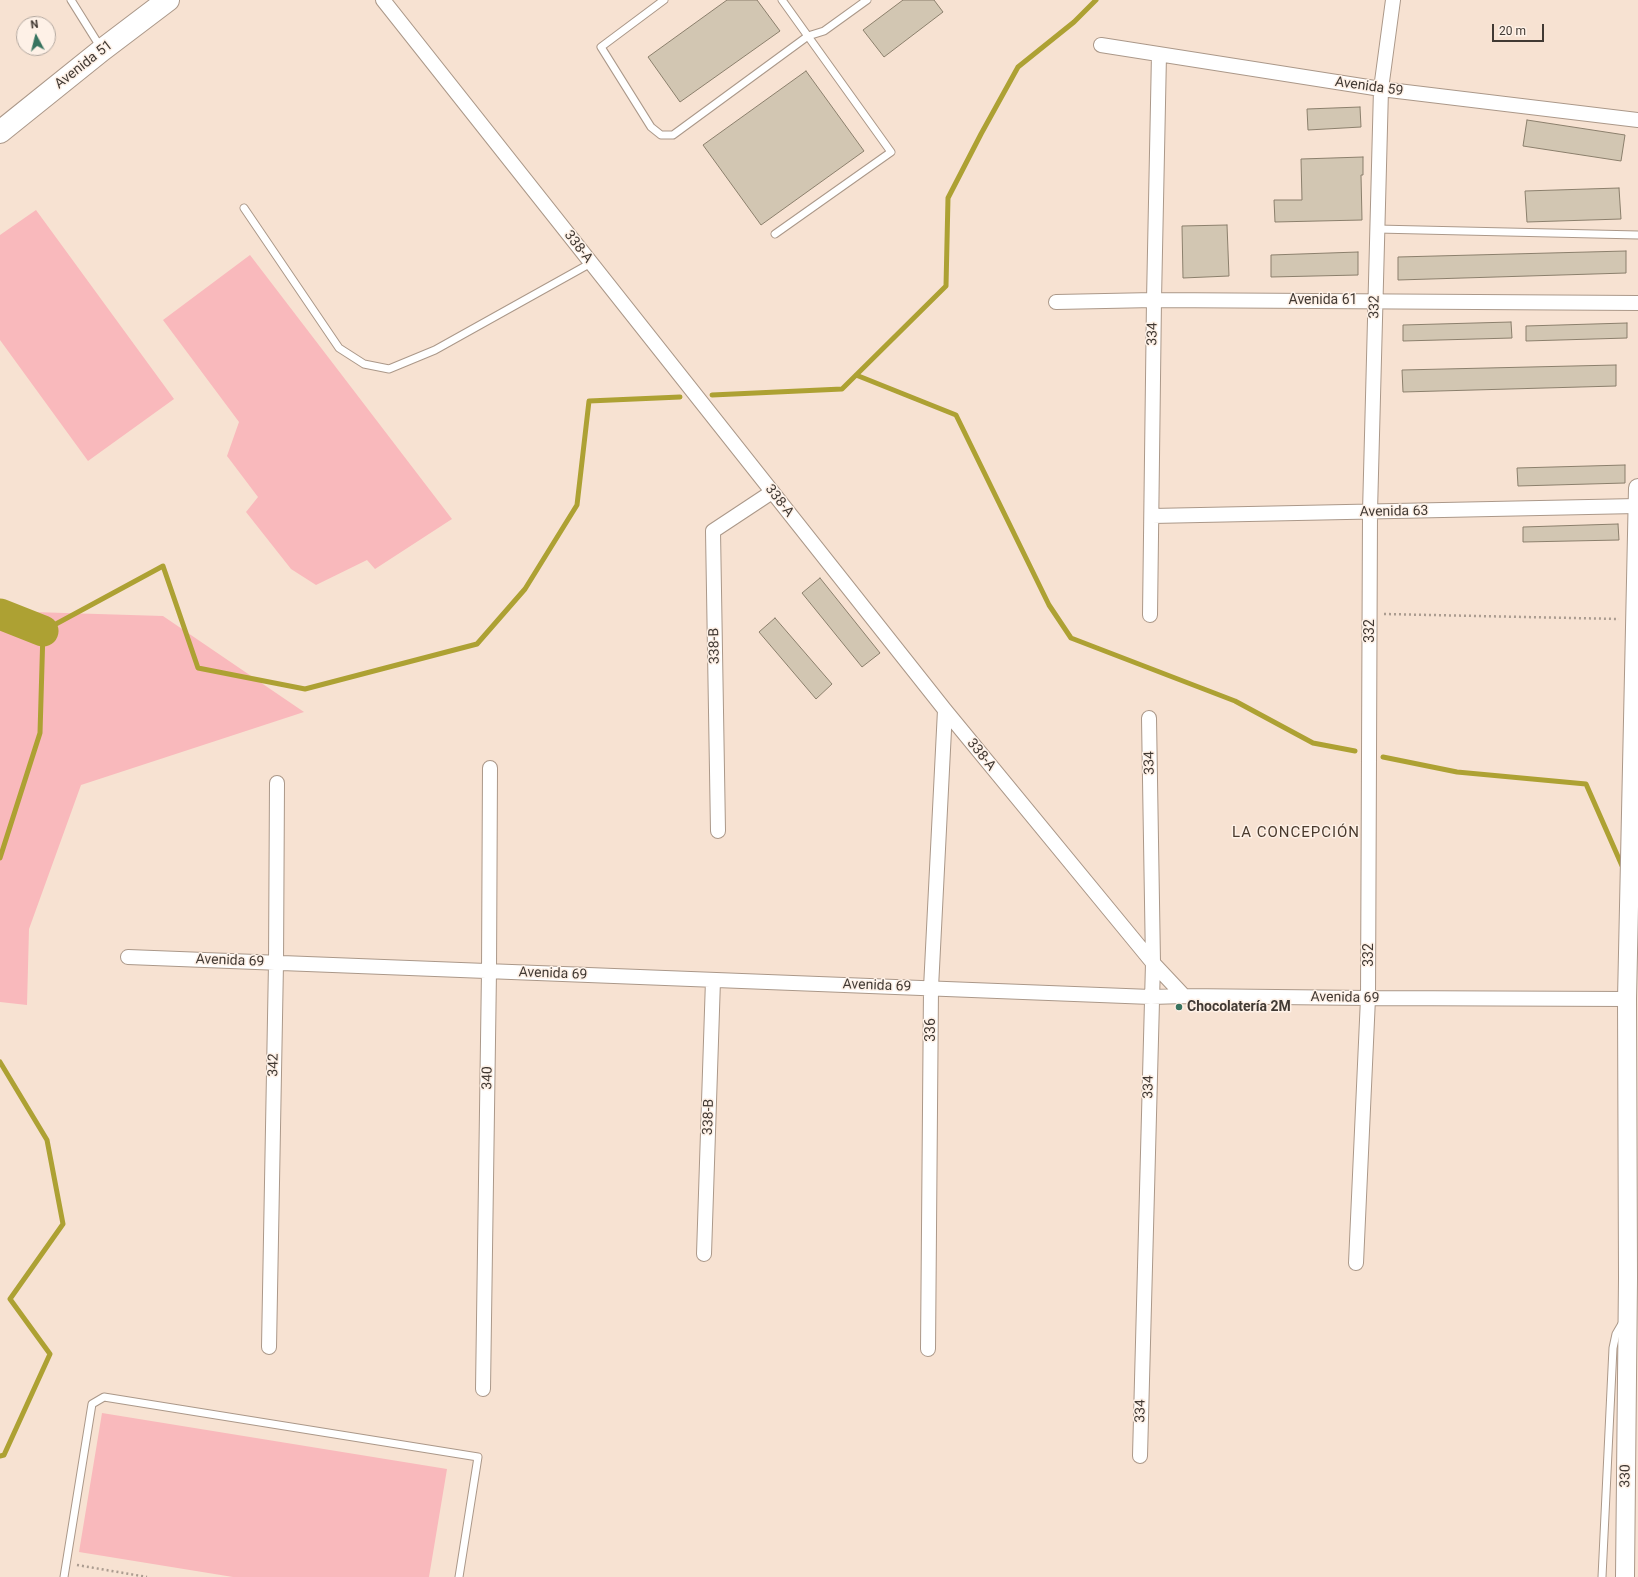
<!DOCTYPE html>
<meta charset="utf-8">
<style>
body{margin:0}
#map{position:relative;width:1638px;height:1577px;overflow:hidden;background:#f7e2d2;font-family:Roboto,sans-serif}
canvas{display:block}
.north{position:absolute;left:16px;top:16px;width:40px;height:40px;box-sizing:border-box;background:#fef1e7;border:1px solid #b2a79f;border-radius:50%;rotate:353deg;font-size:11px;font-weight:700;line-height:16px;text-align:center;color:#413933}
.north::after{content:'';display:block;margin:auto;width:14px;height:18px;background:#37735f;clip-path:polygon(50% 0,100% 100%,50% 72%,0 100%)}
.scale{position:absolute;left:1492px;top:24px;width:52px;height:18px;box-sizing:border-box;border:2px solid #413933;border-top:0;padding-left:5px;font-size:12px;line-height:14px;white-space:nowrap;color:#413933;-webkit-text-stroke:3px #fef1e7;paint-order:stroke}
</style>
<div id="map">
<canvas width="1638" height="1577"></canvas>
<div class="north">N</div>
<div class="scale">20 m</div>
</div>
<script>
const g = document.querySelector('canvas').getContext('2d');
g.lineJoin = 'round';
function fill(path, color) {
  g.fillStyle = color;
  g.fill(path, 'evenodd');
}
function toPath(rows) {
  const path = new Path2D();
  for (const r of rows) {
    path.moveTo(r[0], r[1]);
    for (let i = 2; i < r.length; i += 2) path.lineTo(r[i], r[i + 1]);
  }
  return path;
}
function strokePath(path, color, width, dash) {
  g.strokeStyle = color;
  g.lineWidth = width;
  g.lineCap = dash ? 'butt' : 'round';
  g.setLineDash(dash || []);
  g.stroke(path);
}
function write(font, color, halo, rows, align = 'center') {
  g.font = font + ' Roboto,sans-serif';
  g.lineWidth = 3;
  g.setLineDash([]);
  g.textBaseline = 'middle';
  g.strokeStyle = halo;
  g.fillStyle = color;
  for (const [text, x, y, turn = 0] of rows) {
    g.save();
    g.translate(x, y);
    g.rotate((+turn || 0) * Math.PI / 180);
    g.textAlign = isNaN(turn) ? turn : align;
    if (halo) g.strokeText(text, 0, 0);
    g.fillText(text, 0, 0);
    g.restore();
  }
}
const green = toPath([
 [36,210,174,399,88,461,0,340,0,235],
 [250,255,452,519,375,569,367,560,316,585,291,569,246,512,258,497,227,456,239,422,163,320],
 [0,611,163,616,304,712,81,785,29,929,27,1005,0,1002],
 [102,1413,447,1469,429,1577,233,1577,79,1552]
]);
const stream = toPath([
 [856,375,956,415,1049,605,1071,638,1235,701,1313,743,1355,751],
 [712,395,842,389,946,286,948,198,981,134,1018,67,1074,22,1096,0],
 [1383,757,1457,772,1586,784,1623,868],
 [0,858,40,733,43,631,163,566,198,668,305,689,477,644,525,589,577,505,589,401,680,397],
 [0,1062,47,1140,63,1224,10,1299,50,1354,4,1455,0,1456]
]);
const river = toPath([
 [0,614,43,631]
]);
const building = toPath([
 [727,0,757,0,780,31,680,102,648,57,727,0],
 [903,0,934,0,943,12,884,57,863,30,903,0],
 [806,71,864,151,761,225,703,145,806,71],
 [1360,107,1361,127,1308,130,1307,109,1360,107],
 [1527,120,1625,135,1621,161,1523,146,1527,120],
 [1363,157,1363,175,1361,175,1362,220,1275,222,1274,200,1302,200,1301,159,1363,157],
 [1619,188,1621,219,1527,222,1525,191,1619,188],
 [1227,225,1229,276,1183,278,1182,226,1227,225],
 [1626,251,1626,273,1398,280,1398,257,1626,251],
 [1358,252,1358,275,1271,277,1271,255,1358,252],
 [1511,322,1512,338,1403,341,1403,325,1511,322],
 [1627,323,1627,338,1526,341,1526,326,1627,323],
 [1616,365,1616,386,1403,392,1402,370,1616,365],
 [1625,465,1625,483,1518,486,1517,468,1625,465],
 [1618,524,1619,540,1523,542,1523,527,1618,524],
 [820,578,880,653,862,667,802,593,820,578],
 [775,618,832,684,816,699,759,632,775,618]
]);
const path = toPath([
 [1384,614,1619,619],
 [77,1565,147,1577]
]);
const service = toPath([
 [71,0,101,48],
 [664,0,601,47,651,127,661,135,673,135,808,36,824,31,867,0],
 [244,208,339,348,364,364,389,369,435,350,591,263],
 [1377,229,1638,235],
 [775,234,891,152,782,0],
 [64,1577,92,1404,104,1397,478,1457,459,1577],
 [1602,1577,1613,1348,1616,1334,1623,1322]
]);
const minor = toPath([
 [383,0,945,710,1153,963,1184,996],
 [1101,45,1381,89,1638,120],
 [1056,302,1154,300,1638,303],
 [1152,516,1637,506],
 [1150,615,1154,300,1159,54],
 [718,831,713,531,772,492],
 [128,957,1151,997,1184,996,1368,998,1627,999],
 [704,1254,713,980],
 [1356,1263,1368,998,1370,512,1381,89,1393,0],
 [269,1347,276,963,277,783],
 [928,1349,931,988,945,710],
 [483,1389,489,971,490,768],
 [1140,1456,1153,963,1149,718]
]);
const tertiary = toPath([
 [1625,1577,1628,1278,1627,999,1638,488]
]);
const primary = toPath([
 [0,132,102,50,168,0]
]);
const markers = [
 [1179,1007,4,"#37735f"]
];
const streetNames = [
 ["Avenida 51",84,65,-38],
 ["Avenida 59",1369,87,8],
 ["338-A",578,247,52],
 ["Avenida 61",1323,300],
 ["332",1375,307,-89],
 ["334",1153,334,-89],
 ["338-A",779,501,52],
 ["Avenida 63",1394,512,-1],
 ["332",1370,631,-90],
 ["338-B",715,646,-91],
 ["338-A",981,755,51],
 ["334",1150,763,-91],
 ["332",1369,955,-90],
 ["Avenida 69",230,961,2],
 ["Avenida 69",553,974,2],
 ["Avenida 69",877,986,2],
 ["Avenida 69",1345,998,1],
 ["336",931,1030,-90],
 ["342",274,1065,-89],
 ["340",488,1078,-89],
 ["334",1149,1087,-89],
 ["338-B",709,1117,-88],
 ["334",1141,1411,-89],
 ["330",1626,1476,-89]
];
const poiNames = [
 ["Chocolatería 2M",1187,1007]
];
const neighbourhoodNames = [
 ["LA CONCEPCIÓN",1296,833]
];
fill(green, '#f9b9bc');
strokePath(stream, '#ada133', 5);
strokePath(river, '#ada133', 31);
fill(building, '#d2c6b2');
strokePath(building, '#8b7f6c', 1);
strokePath(service, '#ab9889', 9);
strokePath(minor, '#ab9889', 16);
strokePath(tertiary, '#ab9889', 20);
strokePath(primary, '#ab9889', 24);
strokePath(path, '#ab9c90', 2.5, [2, 3]);
strokePath(service, '#fff', 7);
strokePath(minor, '#fff', 14);
strokePath(tertiary, '#fff', 18);
strokePath(primary, '#fff', 22);
for (const [x, y, r, color] of markers) {
  const dot = new Path2D();
  dot.arc(x, y, r, 0, 2 * Math.PI);
  g.fillStyle = color;
  g.fill(dot);
  strokePath(dot, '#fef1e7', 1.5);
}
write('14px', '#413933', '#fef1e7', streetNames);
write('bold 14px', '#413933', '#fef1e7', poiNames, 'left');
g.letterSpacing = '1px';
write('15px', '#4a3a2d', '#fef1e7', neighbourhoodNames);
g.letterSpacing = '0px';
</script>
